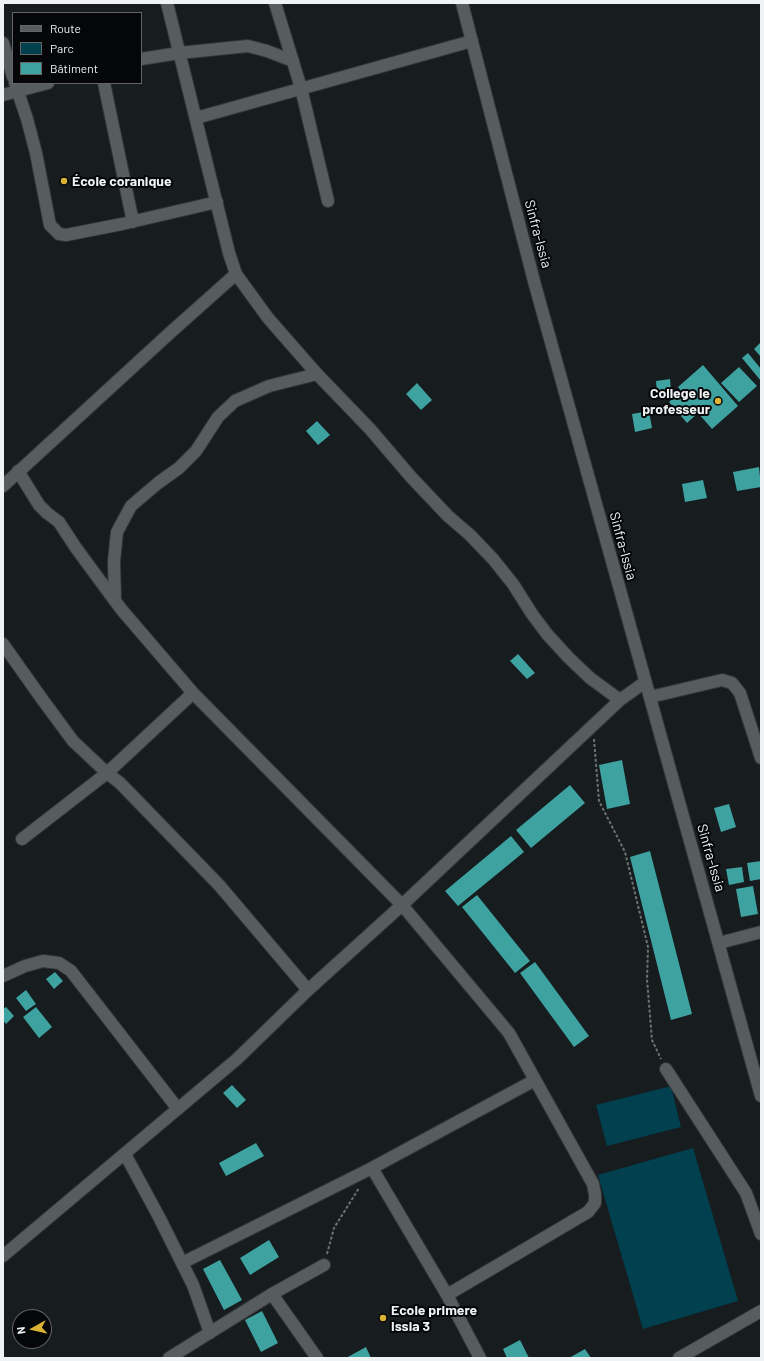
<!DOCTYPE html>
<meta charset="utf-8">
<style>
body{margin:0}
#map{position:relative;width:764px;height:1361px;overflow:hidden;background:#171c1e;font-family:Barlow,sans-serif}
canvas{display:block}
.frame{position:absolute;inset:0;border:4px solid #eff3f4;pointer-events:none}
.legend{position:absolute;left:12px;top:12px;width:130px;height:72px;box-sizing:border-box;background:#050607;border:1px solid #636566;margin:0;padding:5px 7px;list-style:none;font-size:12px;color:#eff3f4}
.legend li{display:flex;align-items:center;gap:8px;height:20px}
.legend b{width:20px;border:1px solid #636566}
.north{position:absolute;left:12px;top:1309px;width:40px;height:40px;box-sizing:border-box;background:#050607;border:1px solid #636566;border-radius:50%;rotate:262deg;font-size:11px;font-weight:700;line-height:16px;text-align:center;color:#eff3f4}
.north::after{content:'';display:block;margin:auto;width:14px;height:18px;background:#dbb233;clip-path:polygon(50% 0,100% 100%,50% 72%,0 100%)}
</style>
<div id="map">
<canvas width="764" height="1361"></canvas>
<div class="frame"></div>
<ul class="legend">
<li><b style="height:5px;background:#575d5f"></b>Route</li>
<li><b style="height:11px;background:#00404f"></b>Parc</li>
<li><b style="height:11px;background:#3ea2a1"></b>Bâtiment</li>
</ul>
<div class="north">N</div>
</div>
<script>
const g = document.querySelector('canvas').getContext('2d');
g.lineJoin = 'round';
function fill(path, color) {
  g.fillStyle = color;
  g.fill(path, 'evenodd');
}
function toPath(rows) {
  const path = new Path2D();
  for (const r of rows) {
    path.moveTo(r[0], r[1]);
    for (let i = 2; i < r.length; i += 2) path.lineTo(r[i], r[i + 1]);
  }
  return path;
}
function strokePath(path, color, width, dash) {
  g.strokeStyle = color;
  g.lineWidth = width;
  g.lineCap = dash ? 'butt' : 'round';
  g.setLineDash(dash || []);
  g.stroke(path);
}
function write(font, color, halo, rows, align = 'center') {
  g.font = font + ' Barlow,sans-serif';
  g.lineWidth = 4;
  g.setLineDash([]);
  g.textBaseline = 'middle';
  g.strokeStyle = halo;
  g.fillStyle = color;
  for (const [text, x, y, turn = 0] of rows) {
    g.save();
    g.translate(x, y);
    g.rotate((+turn || 0) * Math.PI / 180);
    g.textAlign = isNaN(turn) ? turn : align;
    if (halo) g.strokeText(text, 0, 0);
    g.fillText(text, 0, 0);
    g.restore();
  }
}
const green = toPath([
 [671,1086,681,1127,607,1146,596,1105],
 [693,1148,738,1301,643,1329,598,1175]
]);
const building = toPath([
 [761,342,761,357,754,349],
 [748,353,761,369,761,381,742,358],
 [703,365,738,406,712,429,698,413,687,423,669,402,681,391,678,387],
 [739,367,757,386,739,402,721,383],
 [670,379,671,391,657,393,656,381],
 [417,383,432,400,421,410,406,394],
 [649,411,652,428,635,432,632,414],
 [317,421,330,435,318,445,306,431],
 [759,467,761,487,737,491,733,472],
 [703,480,707,498,685,502,682,484],
 [518,654,535,673,527,679,510,661],
 [622,760,630,804,607,809,599,765],
 [570,785,585,803,531,848,516,830],
 [729,804,736,827,721,832,714,808],
 [511,836,524,852,458,906,445,891],
 [650,851,692,1014,671,1020,630,857],
 [761,861,761,879,750,881,747,863],
 [742,867,744,882,729,885,726,869],
 [753,886,758,914,741,917,736,889],
 [477,895,530,961,515,973,462,907],
 [535,962,589,1036,574,1047,520,973],
 [55,972,63,981,54,989,46,979],
 [26,990,36,1004,26,1011,16,998],
 [6,1007,14,1016,6,1024,3,1020,3,1009],
 [36,1007,52,1027,39,1038,23,1017],
 [232,1085,246,1100,237,1108,223,1093],
 [256,1143,264,1156,226,1176,219,1163],
 [269,1240,279,1257,250,1275,240,1258],
 [220,1260,242,1300,224,1310,203,1269],
 [262,1311,278,1343,261,1352,245,1320],
 [520,1340,529,1358,507,1358,503,1349],
 [366,1347,371,1358,346,1358],
 [585,1349,591,1358,569,1358]
]);
const path = toPath([
 [594,739,599,801,625,852,648,947,647,979,652,1040,661,1059],
 [327,1254,334,1228,359,1188]
]);
const minor = toPath([
 [167,3,229,253,236,274,268,318,317,374,370,429,411,477,448,516,470,535,493,559,513,584,532,614,547,634,568,657,590,678,620,700],
 [275,3,301,88,328,201],
 [3,43,13,77],
 [141,59,179,53,248,46,267,51,293,61],
 [15,83,27,119,36,153,50,225,59,234,66,235,122,224,217,202],
 [104,83,133,222],
 [3,95,48,83],
 [196,118,472,41],
 [18,471,39,505,47,513,59,522,76,548,121,609,193,693,402,905,509,1033,593,1184,595,1194,595,1203,588,1212,447,1295,480,1358],
 [3,486,172,331,236,274],
 [115,600,114,561,117,532,131,506,158,483,179,468,196,451,218,417,235,401,269,386,317,374],
 [3,644,42,699,73,741,107,773,22,839],
 [193,693,107,773,120,783,219,885,308,990],
 [650,697,722,680,732,683,740,693,761,758],
 [719,943,761,932],
 [3,976,25,966,43,961,59,963,71,971,178,1109],
 [666,1069,746,1193,761,1234],
 [125,1154,159,1217,193,1285,210,1333],
 [372,1168,447,1295],
 [3,1256,237,1059,308,990,402,905,620,700,645,682],
 [182,1263,372,1168,535,1080],
 [272,1294,317,1358],
 [169,1358,272,1294,324,1265],
 [679,1358,761,1311]
]);
const secondary = toPath([
 [462,3,535,285,761,1096]
]);
const markers = [
 [64,181,4,"#dbb233"],
 [718,401,4,"#dbb233"],
 [383,1318,4,"#dbb233"]
];
const poiNames = [
 ["École coranique",72,181],
 ["College le",710,393,"right"],
 ["professeur",710,409,"right"],
 ["Ecole primere",391,1310],
 ["Issia 3",391,1326]
];
const streetNames = [
 ["Sinfra-Issia",538,234,75],
 ["Sinfra-Issia",623,546,75],
 ["Sinfra-Issia",711,858,74]
];
fill(green, '#00404f');
fill(building, '#3ea2a1');
strokePath(minor, '#333637', 14);
strokePath(secondary, '#333637', 14);
strokePath(path, '#6e7274', 2, [3, 2]);
strokePath(minor, '#575d5f', 12);
strokePath(secondary, '#575d5f', 12);
for (const [x, y, r, color] of markers) {
  const dot = new Path2D();
  dot.arc(x, y, r, 0, 2 * Math.PI);
  g.fillStyle = color;
  g.fill(dot);
  strokePath(dot, '#050607', 1.5);
}
write('bold 14px', '#eff3f4', '#050607', poiNames, 'left');
write('14px', '#eff3f4', '#050607', streetNames);
</script>
